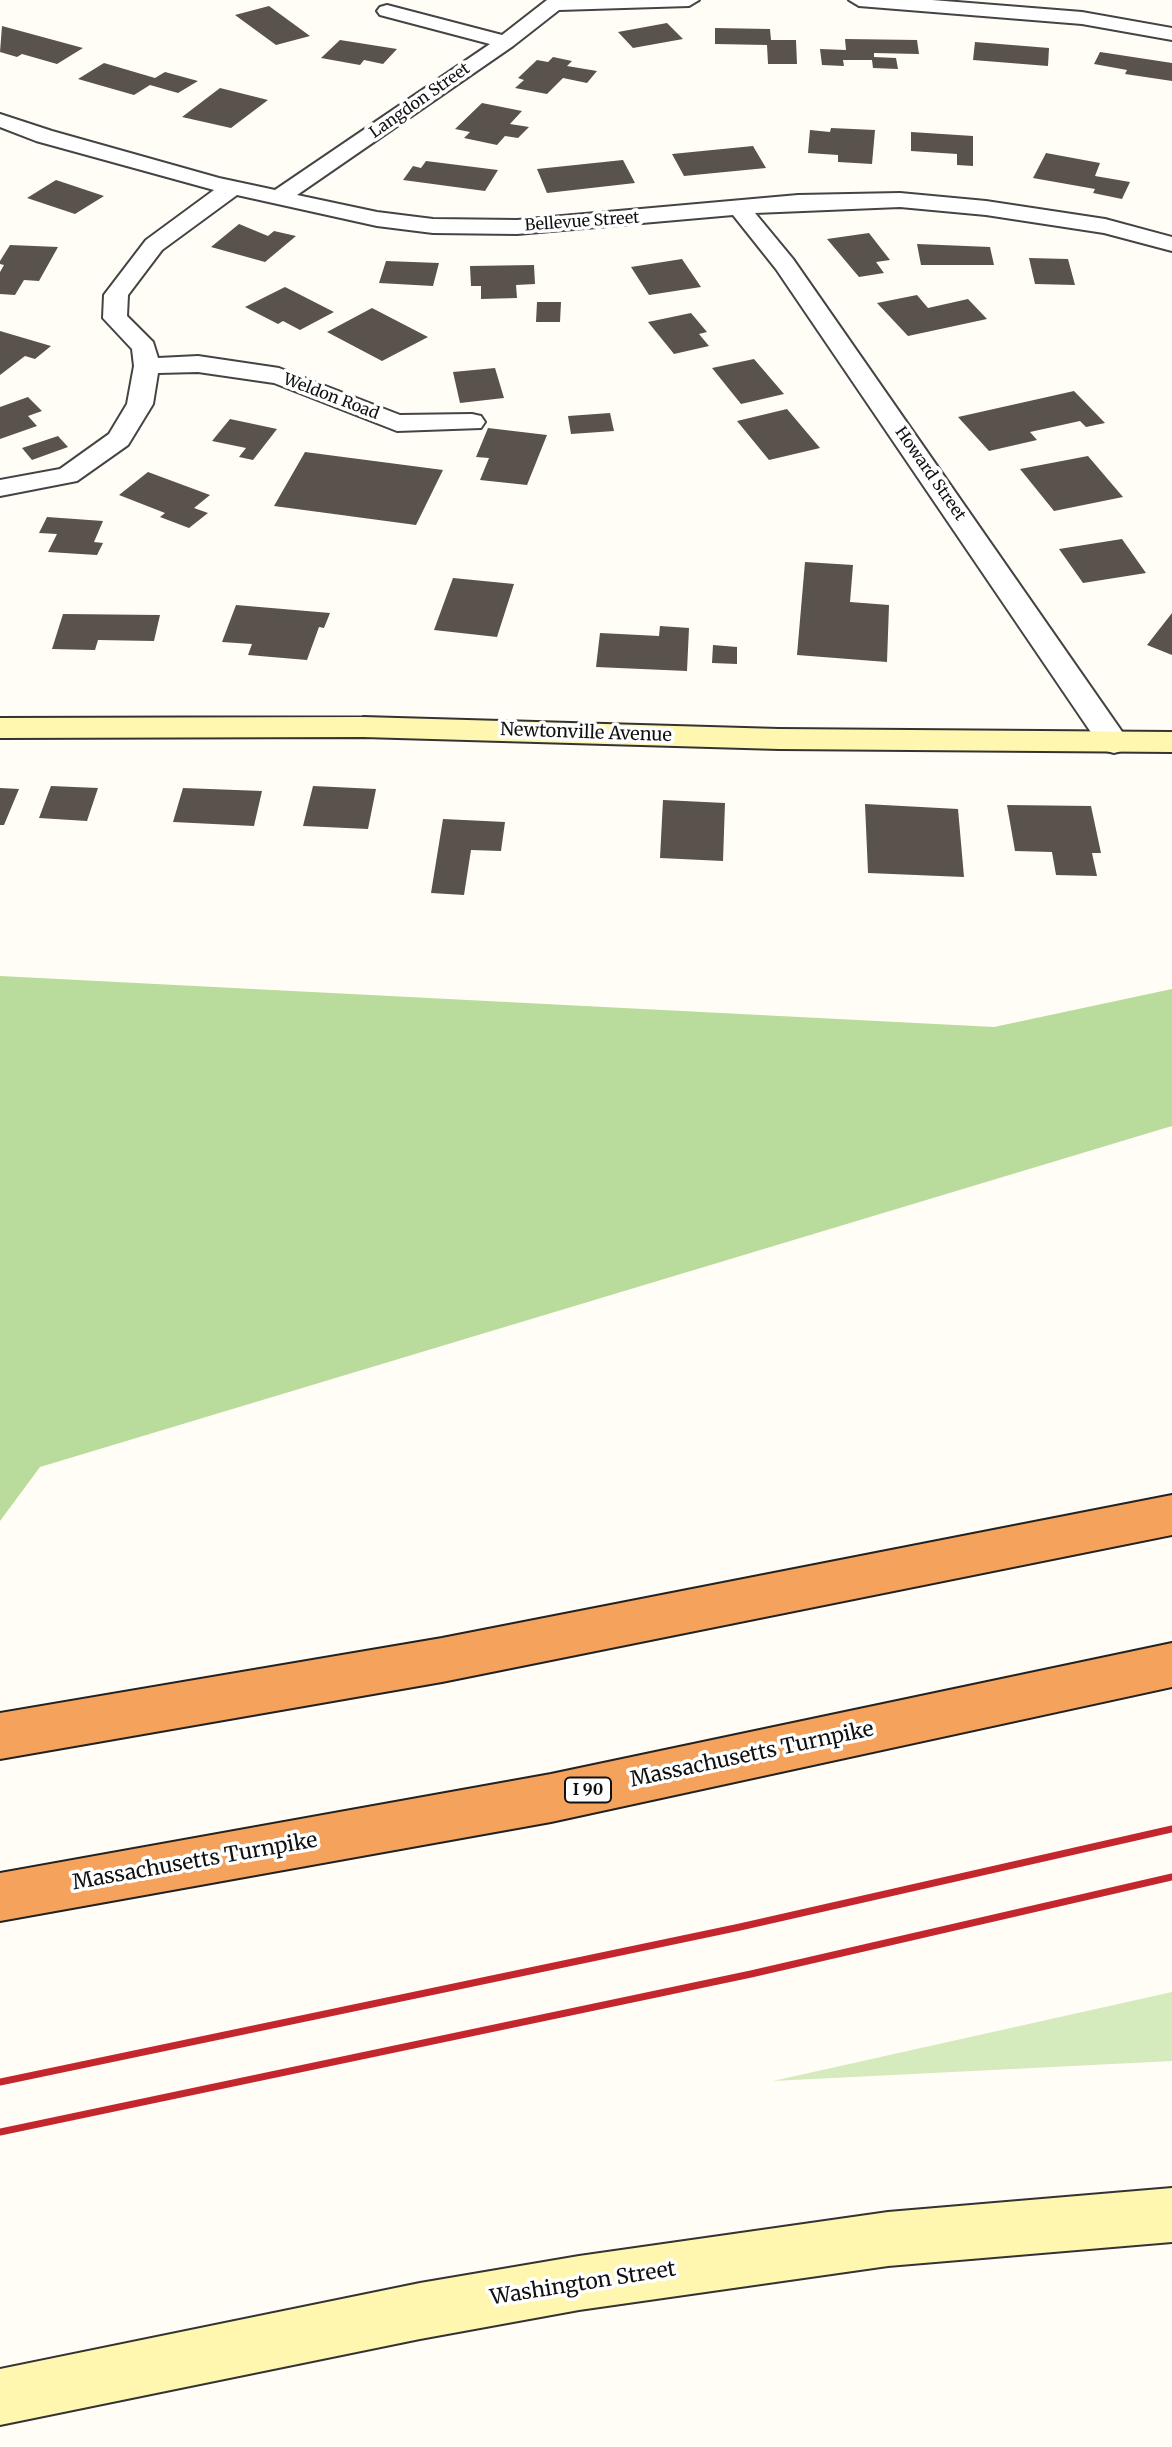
<!DOCTYPE html>
<style>
body{margin:0}
canvas{display:block;background:#fffdf5}
</style>
<canvas width="1172" height="2447"></canvas>
<script>
const g = document.querySelector('canvas').getContext('2d');
g.lineJoin = 'round';
function fill(path, color) {
  g.fillStyle = color;
  g.fill(path, 'evenodd');
}
function toPath(rows) {
  const path = new Path2D();
  for (const r of rows) {
    path.moveTo(r[0], r[1]);
    for (let i = 2; i < r.length; i += 2) path.lineTo(r[i], r[i + 1]);
  }
  return path;
}
function strokePath(path, color, width, dash) {
  g.strokeStyle = color;
  g.lineWidth = width;
  g.lineCap = dash ? 'butt' : 'round';
  g.setLineDash(dash || []);
  g.stroke(path);
}
function write(font, color, halo, rows, align = 'center') {
  g.font = font + ' Merriweather,serif';
  g.lineWidth = 7;
  g.setLineDash([]);
  g.textBaseline = 'middle';
  g.strokeStyle = halo;
  g.fillStyle = color;
  for (const [text, x, y, turn = 0] of rows) {
    g.save();
    g.translate(x, y);
    g.rotate((+turn || 0) * Math.PI / 180);
    g.textAlign = isNaN(turn) ? turn : align;
    if (halo) g.strokeText(text, 0, 0);
    g.fillText(text, 0, 0);
    g.restore();
  }
}
const green = toPath([
 [1172,1992,1172,2061,773,2081]
]);
const forest = toPath([
 [0,976,994,1027,1172,989,1172,1126,40,1467,0,1521]
]);
const building = toPath([
 [269,6,310,36,276,45,235,15],
 [667,23,683,39,633,48,618,32],
 [2,26,83,48,57,64,22,54,17,57,0,52],
 [715,28,770,29,771,40,796,40,797,64,768,64,767,45,715,44],
 [845,39,917,40,919,54,874,53,874,57,896,58,898,69,873,68,872,60,843,60,844,66,822,65,820,49,846,50],
 [340,40,397,49,383,64,364,60,360,65,321,58],
 [975,42,1049,48,1048,66,973,60],
 [1100,52,1172,63,1172,81,1125,74,1127,70,1094,64],
 [553,57,572,61,567,66,597,71,587,83,563,78,547,94,515,88,524,80,518,78,537,60,548,62],
 [104,63,155,78,165,72,198,81,178,93,150,85,134,95,78,79],
 [220,88,268,100,231,128,182,117],
 [482,103,522,111,510,124,529,127,518,138,505,136,497,145,464,138,470,132,455,129],
 [831,128,875,130,872,164,838,162,838,155,808,153,810,130,830,132],
 [911,132,973,136,973,166,957,165,957,154,911,151],
 [753,146,766,168,684,176,672,154],
 [1046,153,1100,163,1095,176,1130,182,1122,199,1093,193,1095,189,1033,178],
 [623,160,635,183,547,193,537,169],
 [426,161,498,170,485,191,403,180,413,166,421,168],
 [56,180,104,196,75,214,27,198],
 [239,224,268,236,274,231,296,236,265,262,211,247],
 [869,233,890,260,876,262,884,273,859,277,827,239],
 [917,244,990,247,994,265,921,265],
 [10,245,58,247,39,281,24,280,15,295,0,294,0,272,4,265,0,264,0,261],
 [1029,258,1068,259,1075,285,1035,284],
 [682,259,701,287,649,295,631,267],
 [386,261,439,263,433,286,379,283],
 [534,265,535,284,516,285,517,298,481,299,481,286,471,286,470,266],
 [285,287,334,312,300,330,283,321,278,324,245,307],
 [917,295,928,308,968,299,987,319,908,336,877,303],
 [537,302,561,302,560,322,536,322],
 [372,308,428,337,382,361,327,332],
 [691,313,707,332,699,334,709,346,674,354,648,322],
 [0,331,51,346,35,359,25,356,0,375],
 [754,359,784,394,741,404,712,368],
 [495,368,504,398,460,403,453,372],
 [1074,391,1105,423,1086,427,1080,421,1030,432,1037,440,989,451,958,417],
 [28,397,42,411,28,416,37,426,0,439,0,407],
 [787,409,820,448,769,460,737,421],
 [610,413,614,431,571,434,568,416],
 [230,419,277,429,253,460,239,457,246,448,212,441],
 [488,428,547,435,527,485,480,480,489,458,476,457],
 [58,436,68,447,32,460,22,448],
 [305,452,443,470,416,525,274,506],
 [1088,456,1123,497,1054,511,1020,469],
 [148,472,210,495,194,508,208,513,189,528,160,517,165,513,119,495],
 [47,517,103,521,94,542,103,543,97,555,48,552,57,534,39,533],
 [1122,539,1146,573,1083,583,1059,549],
 [805,562,853,565,850,602,889,605,887,662,797,655],
 [453,578,514,584,497,637,434,630],
 [236,605,330,613,324,628,319,627,307,660,248,655,252,644,222,642],
 [1172,613,1172,655,1147,645],
 [63,614,160,615,154,641,98,640,95,650,52,649],
 [660,626,689,628,687,671,596,667,600,633,659,636],
 [713,645,737,647,737,664,712,663],
 [51,786,98,788,87,821,39,818],
 [313,786,376,789,368,829,303,826],
 [0,788,19,789,4,825,0,825],
 [183,788,262,791,254,826,173,822],
 [663,800,725,803,723,861,660,858],
 [865,804,958,809,964,877,868,873],
 [1007,805,1091,806,1101,853,1092,853,1097,876,1056,875,1052,852,1015,851],
 [443,819,505,822,501,851,471,850,464,895,431,893]
]);
const street = toPath([
 [547,0,699,0,689,6,559,10,513,46,297,195,377,212,433,219,517,220,798,195,900,193,986,201,1105,219,1172,237,1172,251,1104,233,986,215,900,207,755,213,793,259,1125,736,1130,743,1125,750,1114,753,1103,750,776,269,733,215,517,234,433,233,377,226,237,195,162,250,128,295,127,316,153,342,158,358,198,356,279,368,400,415,472,414,481,416,485,422,481,428,397,431,274,383,198,372,158,373,153,404,128,445,77,481,0,496,0,480,60,469,109,434,127,404,134,366,132,349,103,318,104,295,146,240,214,190,36,141,0,127,0,114,52,131,219,178,275,190,490,44,380,15,377,11,380,7,387,5,502,35,547,0],
 [849,0,932,0,1082,12,1172,28,1172,40,1082,24,859,6,849,0]
]);
const secondary = toPath([
 [363,717,779,729,1172,732,1172,752,779,749,363,737,0,738,0,718,363,717],
 [1172,2188,1172,2242,888,2266,579,2310,420,2339,0,2425,0,2369,420,2283,579,2256,888,2212,1172,2188]
]);
const highway = toPath([
 [1172,1495,1172,1535,442,1682,0,1759,0,1713,442,1638,1172,1495],
 [1172,1643,1172,1687,551,1822,0,1921,0,1873,551,1774,1172,1643]
]);
const rail = toPath([
 [0,2082,740,1927,1172,1829],
 [0,2132,751,1974,1172,1877]
]);
const farStreetnames = [
 ["Langdon Street",420,101,-35],
 ["Bellevue Street",582,222,-4],
 ["Weldon Road",331,397,21],
 ["Howard Street",930,474,55]
];
const shields = [
 [588,1790,46]
];
const shieldNames = [
 ["I 90",588,1790]
];
const streetNames = [
 ["Newtonville Avenue",586,733,2]
];
const nearStreetnames = [
 ["Massachusetts Turnpike",752,1755,-12],
 ["Massachusetts Turnpike",195,1862,-10],
 ["Washington Street",583,2284,-9]
];
fill(green, '#d5ebbd');
fill(forest, '#b9dc9c');
fill(building, '#5a524d');
strokePath(street, '#444', 4);
strokePath(secondary, '#333', 4);
strokePath(highway, '#222', 4);
fill(street, '#fff');
fill(secondary, '#fff6b0');
fill(highway, '#f5a25d');
strokePath(rail, '#c4262e', 7);
write('16px', '#111', '#fff', farStreetnames);
for (const [x, y, w] of shields) {
  const box = new Path2D();
  box.roundRect(x - w / 2, y - 12.5, w, 25, 5);
  g.fillStyle = '#fff';
  g.fill(box);
  strokePath(box, '#111', 2);
}
write('bold 16px', '#111', null, shieldNames);
write('18px', '#111', '#fff', streetNames);
write('21px', '#111', '#fff', nearStreetnames);
</script>
